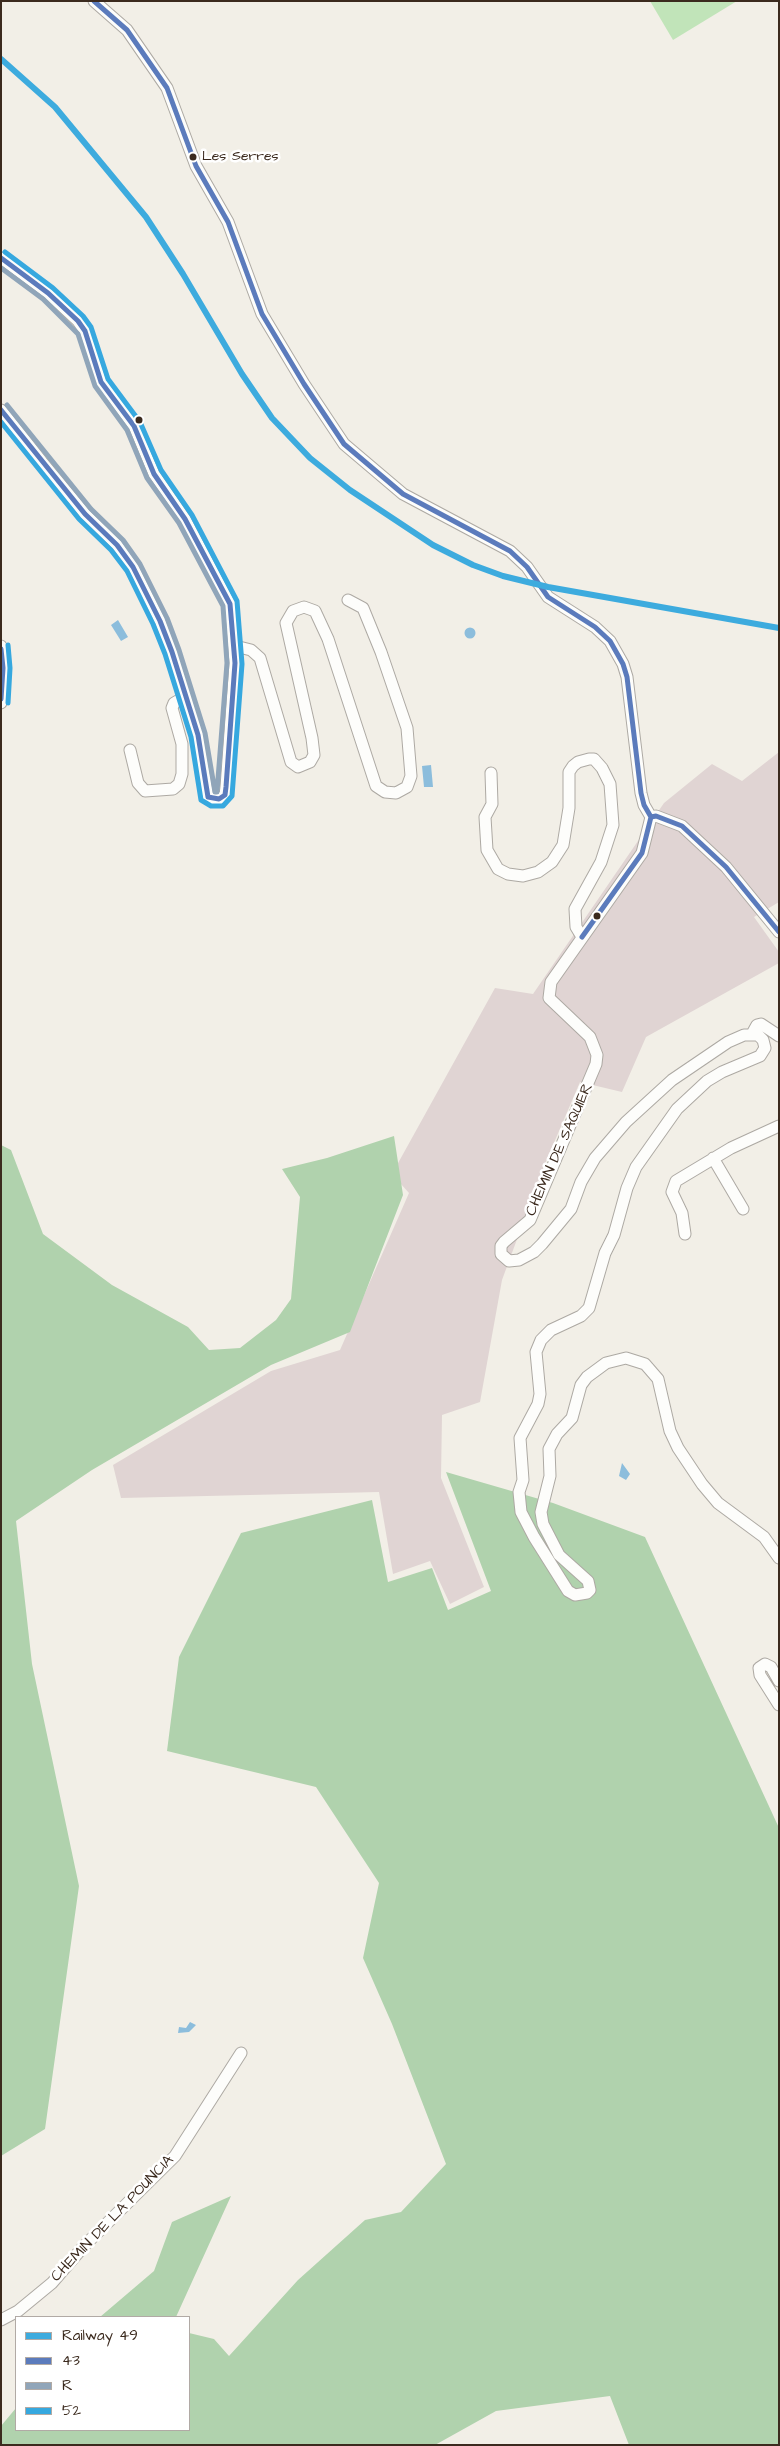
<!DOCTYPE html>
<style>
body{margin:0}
#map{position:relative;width:780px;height:2446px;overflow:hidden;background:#f2efe7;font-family:"Architects Daughter",sans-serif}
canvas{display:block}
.frame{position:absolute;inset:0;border:2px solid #3b2a1e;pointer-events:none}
.legend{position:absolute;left:15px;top:2316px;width:175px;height:115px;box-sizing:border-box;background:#fff;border:1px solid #b1aaa5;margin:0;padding:6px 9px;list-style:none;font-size:15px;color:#3b2a1e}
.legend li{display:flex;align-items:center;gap:10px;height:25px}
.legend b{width:25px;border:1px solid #b1aaa5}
</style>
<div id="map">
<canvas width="780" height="2446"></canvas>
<div class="frame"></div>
<ul class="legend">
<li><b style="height:6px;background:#3dabde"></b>Railway 49</li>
<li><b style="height:6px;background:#5b7bbc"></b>43</li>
<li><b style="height:6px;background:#90a5b9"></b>R</li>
<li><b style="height:6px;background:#36a8df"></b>52</li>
</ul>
</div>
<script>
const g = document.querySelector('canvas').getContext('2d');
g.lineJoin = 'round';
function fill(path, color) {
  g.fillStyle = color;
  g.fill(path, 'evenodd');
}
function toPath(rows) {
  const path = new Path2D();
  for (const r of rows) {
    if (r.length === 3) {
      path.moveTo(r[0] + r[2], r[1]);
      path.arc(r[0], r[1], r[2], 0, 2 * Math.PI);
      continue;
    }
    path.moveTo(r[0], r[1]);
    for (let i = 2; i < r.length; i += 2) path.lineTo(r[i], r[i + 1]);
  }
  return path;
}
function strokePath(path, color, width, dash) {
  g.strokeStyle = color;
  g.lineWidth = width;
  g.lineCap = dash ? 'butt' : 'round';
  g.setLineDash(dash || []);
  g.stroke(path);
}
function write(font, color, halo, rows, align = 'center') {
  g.font = font + ' "Architects Daughter",sans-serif';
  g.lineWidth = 5;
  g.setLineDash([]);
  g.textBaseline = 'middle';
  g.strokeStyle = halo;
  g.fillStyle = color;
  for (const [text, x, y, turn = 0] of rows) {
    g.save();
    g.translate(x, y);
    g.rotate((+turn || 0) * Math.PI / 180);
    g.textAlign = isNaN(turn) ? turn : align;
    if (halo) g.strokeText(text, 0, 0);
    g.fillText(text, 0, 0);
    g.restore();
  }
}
const industrial = toPath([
 [779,752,779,902,754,917,779,952,779,963,646,1037,622,1092,580,1082,544,1166,502,1280,480,1402,442,1415,441,1478,484,1587,450,1604,430,1561,393,1574,379,1492,121,1498,113,1465,271,1371,340,1350,409,1193,392,1174,495,988,533,994,664,803,712,764,742,781]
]);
const green = toPath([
 [650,1,737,1,673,40]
]);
const forest = toPath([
 [394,1136,403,1195,350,1332,271,1365,92,1470,16,1521,32,1664,79,1886,45,2129,1,2156,1,1145,11,1150,43,1234,112,1285,188,1327,209,1350,240,1348,276,1320,291,1299,300,1197,282,1169,327,1158],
 [446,1472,553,1503,645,1537,779,1828,779,2445,629,2445,610,2396,496,2411,435,2445,1,2445,1,2426,16,2408,16,2430,189,2430,189,2333,214,2339,229,2356,298,2280,365,2220,401,2212,446,2164,392,2024,363,1958,379,1883,316,1787,167,1751,179,1657,241,1533,372,1500,388,1582,432,1568,448,1610,491,1591],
 [231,2196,176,2317,100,2317,154,2271,172,2222]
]);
const water = toPath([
 [118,620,128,637,121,641,111,625],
 [470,633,5.5],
 [431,765,433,787,424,787,422,766],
 [622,1463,630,1474,626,1480,619,1476],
 [190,2022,196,2025,189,2032,178,2033,179,2027,186,2028]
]);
const minor = toPath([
 [94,1,127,30,167,88,196,166,228,222,262,314,304,384,344,444,403,494,510,551,527,567,548,597,595,627,610,641,623,664,627,677,641,793,644,805,651,817],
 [1,258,48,293,78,321,85,331,101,382,134,426,154,474,185,519,230,604,235,663,226,787,225,795,219,799,213,799,208,797,198,735,172,652,160,621,133,567,117,545,85,514,42,462,1,410],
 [1,646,3,668,1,703],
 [235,646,251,650,260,658,291,762,298,767,310,762,314,755,312,738,286,623,293,611,304,607,315,611,328,639,376,786,385,792,396,793,407,787,411,776,407,728,381,652,363,608,348,600],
 [130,750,138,783,145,791,173,789,179,784,182,774,182,744,172,708,174,703,186,696],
 [491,773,492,804,485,817,487,850,498,869,508,874,523,876,538,872,552,862,563,845,569,808,569,772,573,766,578,762,589,759,594,759,602,768,610,784,613,825,601,862,575,909,576,927,582,937],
 [651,817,642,853,551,982,549,998,590,1037,597,1055,596,1064,530,1220,504,1242,501,1246,501,1254,509,1261,519,1260,534,1252,542,1244,571,1209,581,1182,595,1158,626,1122,672,1080,728,1042,744,1035,758,1035,763,1040,765,1048,760,1056,722,1072,707,1081,677,1109,636,1167,627,1188,614,1235,605,1253,589,1308,581,1316,551,1330,541,1340,536,1352,540,1394,538,1404,520,1438,523,1480,519,1492,521,1512,534,1537,568,1591,575,1595,587,1593,590,1590,588,1581,559,1555,543,1524,541,1512,550,1476,549,1449,557,1434,572,1418,581,1385,587,1377,606,1363,626,1358,645,1364,658,1379,670,1431,678,1448,702,1484,718,1503,764,1537,779,1558],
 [651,817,656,816,682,826,726,867,779,932],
 [752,1034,757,1025,761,1024,779,1036],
 [713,1158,743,1209],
 [685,1234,682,1213,672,1192,676,1181,731,1148,779,1126],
 [779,1681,771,1667,765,1664,759,1668,760,1675,779,1705],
 [1,2320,18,2311,52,2283,84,2246,175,2156,241,2053]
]);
const bus1 = toPath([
 [94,1,127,30,167,88,196,166,228,222,262,314,304,384,344,444,403,494,510,551,527,567,548,597,595,627,610,641,623,664,627,677,641,793,644,805,651,817],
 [1,258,48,293,78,321,85,331,101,382,134,426,154,474,185,519,230,604,235,663,226,787,225,795,219,799,208,797,198,735,172,652,160,621,133,567,117,545,85,514,1,410],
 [1,649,3,668,1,699],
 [651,817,656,816,682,826,726,867,779,932],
 [582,937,642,853,651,817]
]);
const bus2 = toPath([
 [1,268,43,299,78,334,95,386,127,430,147,478,179,523,223,606,227,663,217,792,215,792,205,733,179,650,167,618,140,564,123,540,91,509,7,405]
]);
const bus3 = toPath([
 [1,422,79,519,111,550,127,571,153,624,165,654,191,737,201,800,211,806,223,806,232,796,242,664,237,601,192,515,161,470,140,422,108,379,91,327,83,316,53,288,5,252],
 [8,645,10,668,8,703]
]);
const rail1 = toPath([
 [1,59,55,107,146,217,183,274,242,374,272,418,310,458,350,490,433,545,473,565,503,576,548,587,779,628]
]);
const markers = [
 [193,157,4.5,"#3b2a1e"],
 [139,420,4.5,"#3b2a1e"],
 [597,916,4.5,"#3b2a1e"]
];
const busNames = [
 ["Les Serres",202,157]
];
const streetNames = [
 ["CHEMIN DE SAQUIER",560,1150,-66],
 ["CHEMIN DE LA POUNCIA",113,2219,-46]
];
fill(industrial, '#e0d4d3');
fill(green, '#c1e4b9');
fill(forest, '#b0d2ad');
fill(water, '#8cbddc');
strokePath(minor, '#ada9a3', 13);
strokePath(minor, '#fdfdfb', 11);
strokePath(bus1, '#5b7bbc', 5);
strokePath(bus2, '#90a5b9', 5);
strokePath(bus3, '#36a8df', 5);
strokePath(rail1, '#3dabde', 6);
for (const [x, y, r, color] of markers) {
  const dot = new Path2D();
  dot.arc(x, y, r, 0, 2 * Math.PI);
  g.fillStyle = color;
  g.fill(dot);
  strokePath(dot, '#fff', 2);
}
write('14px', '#3b2a1e', '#fff', busNames, 'left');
write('15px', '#3b2a1e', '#fff', streetNames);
</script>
